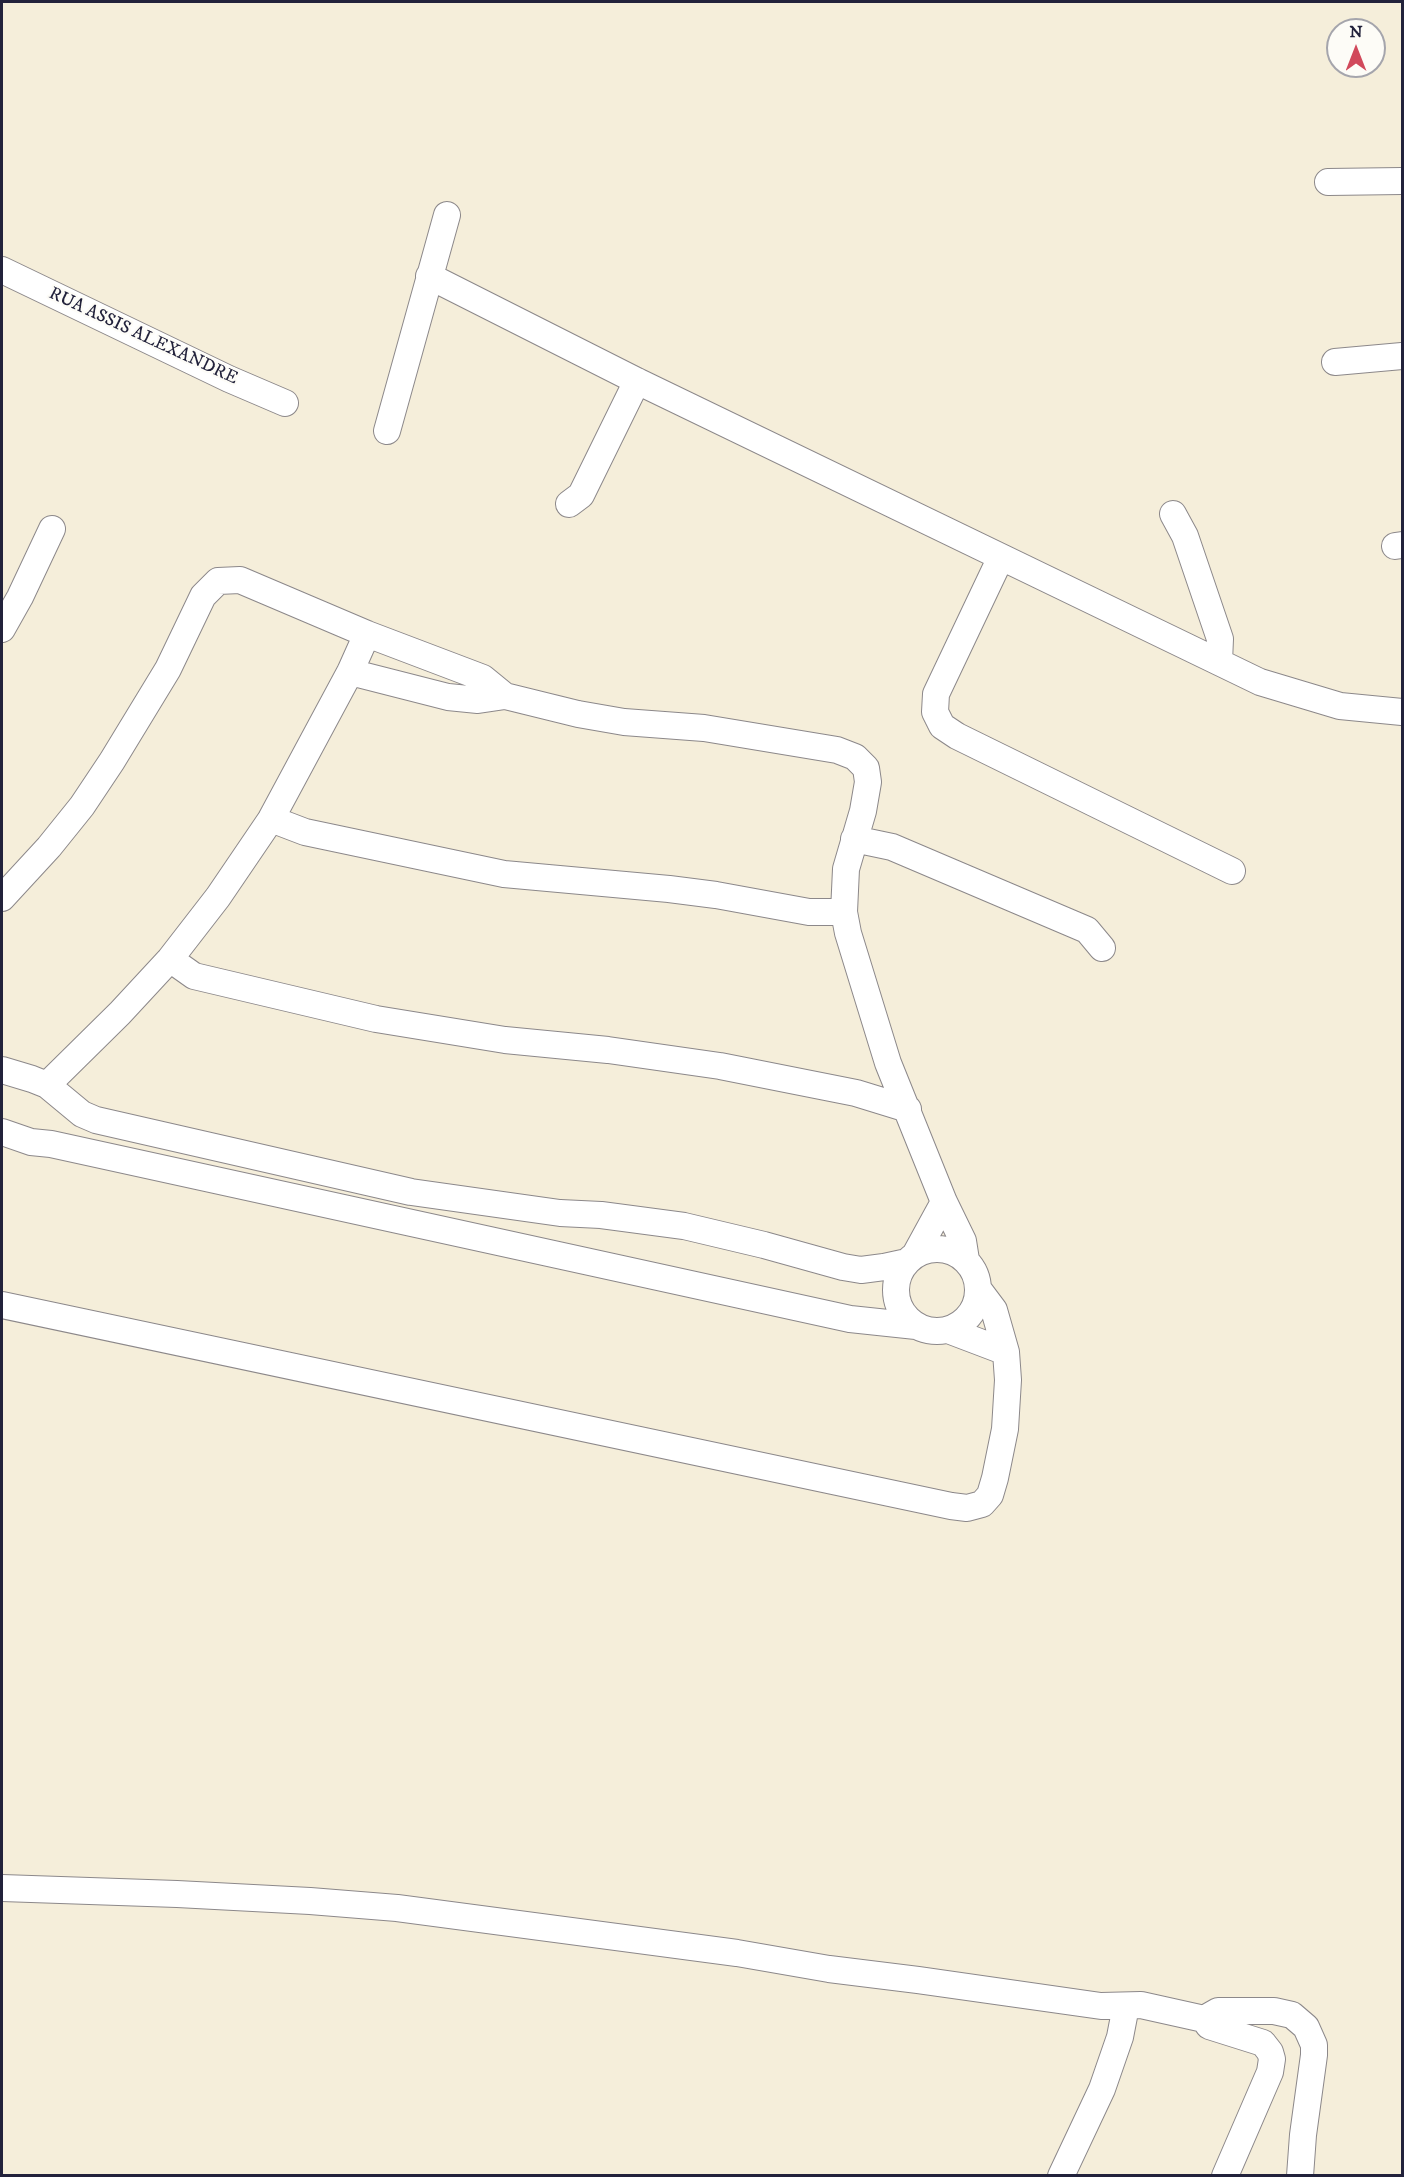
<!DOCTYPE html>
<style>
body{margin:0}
#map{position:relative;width:1404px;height:2177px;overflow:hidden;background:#f5eeda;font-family:"IM FELL DW Pica",serif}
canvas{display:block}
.frame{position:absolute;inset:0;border:3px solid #22223b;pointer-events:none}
.north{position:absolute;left:1326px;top:18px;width:60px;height:60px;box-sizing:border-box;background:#fdfcf7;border:2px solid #a5a5ac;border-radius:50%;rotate:0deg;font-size:16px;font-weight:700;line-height:24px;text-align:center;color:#22223b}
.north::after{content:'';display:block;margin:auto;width:21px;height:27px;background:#d1495b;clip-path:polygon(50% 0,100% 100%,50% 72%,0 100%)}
</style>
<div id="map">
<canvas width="1404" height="2177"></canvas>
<div class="frame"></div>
<div class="north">N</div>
</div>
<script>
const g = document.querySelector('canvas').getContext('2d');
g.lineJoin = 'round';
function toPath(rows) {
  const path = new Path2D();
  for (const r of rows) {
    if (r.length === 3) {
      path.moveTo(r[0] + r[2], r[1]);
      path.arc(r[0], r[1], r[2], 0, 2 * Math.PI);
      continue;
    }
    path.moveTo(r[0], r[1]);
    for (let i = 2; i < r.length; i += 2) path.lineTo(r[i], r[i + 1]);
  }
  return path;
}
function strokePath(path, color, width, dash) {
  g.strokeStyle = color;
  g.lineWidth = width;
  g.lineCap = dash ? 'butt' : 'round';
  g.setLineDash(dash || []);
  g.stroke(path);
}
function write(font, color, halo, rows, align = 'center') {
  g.font = font + ' "IM FELL DW Pica",serif';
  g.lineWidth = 4.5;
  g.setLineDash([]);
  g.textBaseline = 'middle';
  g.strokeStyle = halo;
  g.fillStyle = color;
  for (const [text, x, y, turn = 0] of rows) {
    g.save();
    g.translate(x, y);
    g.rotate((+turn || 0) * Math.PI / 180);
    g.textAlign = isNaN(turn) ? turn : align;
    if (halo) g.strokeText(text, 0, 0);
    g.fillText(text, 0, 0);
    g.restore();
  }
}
const minor = toPath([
 [1328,182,1402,181],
 [2,270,229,379,285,403],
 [429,276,637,381,1260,682,1340,706,1402,712],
 [1335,362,1402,356],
 [387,431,447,215],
 [569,504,581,495,637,381],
 [1173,514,1185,536,1220,639,1219,662],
 [1395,546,1402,545],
 [1001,557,936,694,935,712,942,726,957,736,1232,871],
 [2,629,20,597,52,529],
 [350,672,448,697,478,700,505,696],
 [271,819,305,832,504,874,669,889,716,895,809,912,844,912],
 [854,839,892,847,1087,930,1102,948],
 [2,898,49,847,82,806,112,761,168,669,203,596,218,581,240,580,367,634,483,678,505,696,578,714,624,722,704,728,837,750,855,757,866,768,868,782,863,811,846,869,844,912,848,933,888,1063,944,1202,963,1241,966,1260],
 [170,959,194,976,376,1019,505,1040,608,1050,720,1066,856,1093,908,1109],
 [2,1070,32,1079,47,1085,82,1114,96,1120,411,1192,560,1213,601,1215,684,1226,764,1245,843,1267,861,1270,884,1267,907,1262],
 [47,1085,120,1013,170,959,218,897,271,819,350,672,367,634],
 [2,1132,31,1142,51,1144,850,1319,916,1326],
 [937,1290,41],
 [915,1255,944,1202],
 [2,1305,951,1506,967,1508,982,1504,990,1495,995,1478,1005,1429,1008,1380,1006,1352,994,1310,979,1290],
 [948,1330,1006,1352],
 [2,1888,177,1894,310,1901,397,1908,639,1940,737,1953,829,1969,918,1980,1101,2006,1141,2005,1204,2019,1209,2026,1263,2043,1270,2052,1272,2059,1270,2072,1225,2176],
 [1204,2019,1218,2011,1274,2011,1292,2015,1306,2027,1314,2045,1314,2055,1303,2135,1300,2176],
 [1061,2176,1102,2089,1120,2037,1126,2006]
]);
const streetNames = [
 ["RUA ASSIS ALEXANDRE",143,337,25]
];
strokePath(minor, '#8c888a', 28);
strokePath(minor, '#fff', 26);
write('18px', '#22223b', '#fdfcf7', streetNames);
</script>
